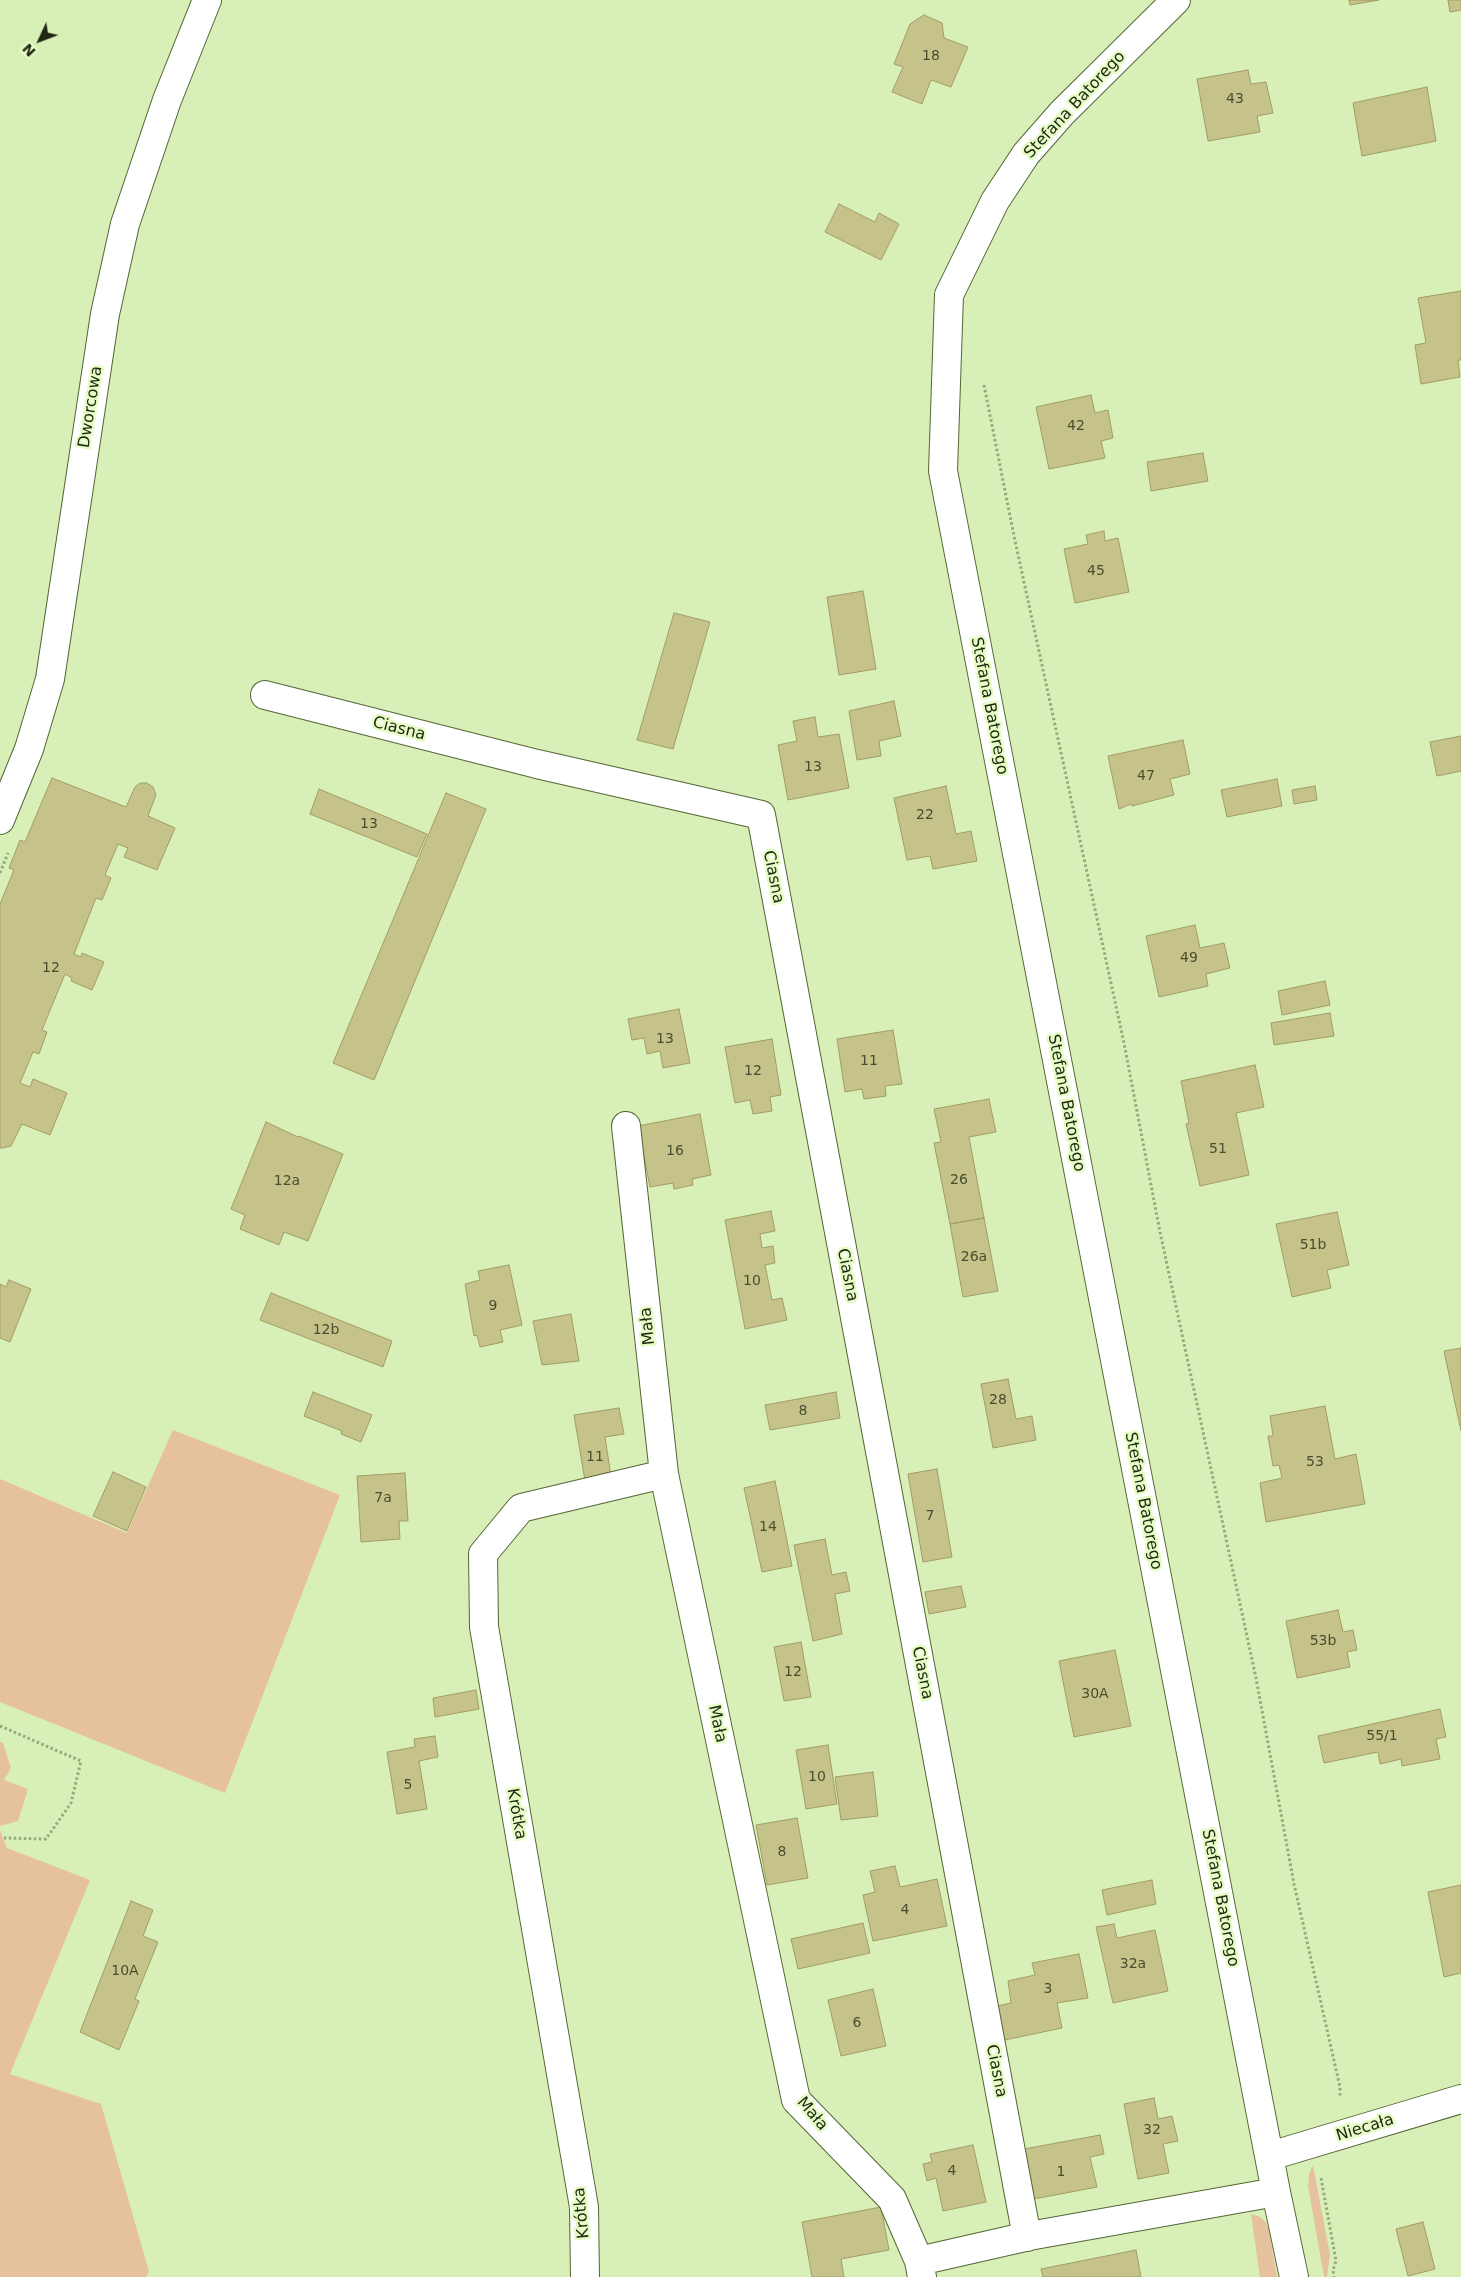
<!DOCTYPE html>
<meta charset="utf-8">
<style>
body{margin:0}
#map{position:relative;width:1461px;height:2277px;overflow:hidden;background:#d9efb8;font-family:"DejaVu Sans",sans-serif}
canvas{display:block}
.north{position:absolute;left:15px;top:15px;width:50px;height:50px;-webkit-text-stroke:4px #e6fcc5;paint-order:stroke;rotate:227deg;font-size:14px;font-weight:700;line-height:20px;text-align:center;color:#1f2712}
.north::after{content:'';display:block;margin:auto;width:18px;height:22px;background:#1f2712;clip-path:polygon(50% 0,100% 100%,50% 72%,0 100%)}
</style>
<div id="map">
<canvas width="1461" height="2277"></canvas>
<div class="north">N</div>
</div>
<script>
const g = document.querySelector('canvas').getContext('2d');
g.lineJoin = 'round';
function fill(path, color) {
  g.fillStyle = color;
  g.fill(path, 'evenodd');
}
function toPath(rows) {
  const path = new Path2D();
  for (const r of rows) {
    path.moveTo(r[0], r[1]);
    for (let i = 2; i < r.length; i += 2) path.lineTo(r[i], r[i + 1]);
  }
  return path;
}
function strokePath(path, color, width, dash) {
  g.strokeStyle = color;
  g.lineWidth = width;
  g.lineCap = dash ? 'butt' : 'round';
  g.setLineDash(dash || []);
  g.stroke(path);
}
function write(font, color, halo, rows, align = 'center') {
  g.font = font + ' "DejaVu Sans",sans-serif';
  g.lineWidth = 5;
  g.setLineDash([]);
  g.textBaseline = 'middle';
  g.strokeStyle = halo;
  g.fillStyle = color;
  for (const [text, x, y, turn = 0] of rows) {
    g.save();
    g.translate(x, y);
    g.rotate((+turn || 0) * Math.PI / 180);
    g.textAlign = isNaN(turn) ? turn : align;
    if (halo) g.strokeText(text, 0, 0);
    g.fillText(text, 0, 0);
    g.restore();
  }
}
const green = toPath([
 [173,1430,340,1495,225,1793,0,1702,0,1479,127,1533],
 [0,1742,3,1743,11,1768,4,1780,28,1789,18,1821,0,1826],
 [0,1830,7,1848,90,1880,10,2074,101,2104,149,2272,146,2277,0,2277],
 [1313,2165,1330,2255,1327,2277,1324,2277,1308,2186,1309,2174],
 [1251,2214,1260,2217,1265,2221,1269,2230,1277,2277,1260,2277]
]);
const building = toPath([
 [1349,0,1379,0,1350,5,1349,0],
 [1448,0,1461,0,1461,10,1450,12,1448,0],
 [924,15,942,23,944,38,968,47,951,87,931,80,922,104,892,92,903,67,894,64,910,24,924,15],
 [1248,70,1251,84,1266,82,1273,113,1257,116,1260,132,1208,141,1197,79,1248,70],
 [1427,87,1436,141,1362,156,1353,103,1427,87],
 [839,204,875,222,879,213,899,224,881,260,825,232,839,204],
 [1461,291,1461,360,1458,360,1460,377,1421,384,1415,345,1426,343,1418,298,1461,291],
 [1091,395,1095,413,1108,410,1113,438,1101,441,1105,458,1049,469,1036,407,1091,395],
 [1203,453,1208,481,1151,491,1147,462,1203,453],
 [1104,531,1105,541,1118,538,1129,592,1075,603,1064,549,1088,544,1086,535,1104,531],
 [863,591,876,669,839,675,827,597,863,591],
 [674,613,710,622,673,749,637,740,674,613],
 [894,701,901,736,879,741,881,756,857,760,849,711,894,701],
 [815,717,818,737,839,734,849,788,788,800,778,745,797,741,793,721,815,717],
 [1461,736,1461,771,1437,776,1430,742,1461,736],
 [1183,740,1190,774,1170,779,1174,795,1132,806,1131,804,1119,809,1108,756,1183,740],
 [52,778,126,807,135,787,140,783,147,783,153,787,156,795,148,816,175,828,157,870,124,857,128,848,118,844,105,875,111,878,102,900,96,898,74,954,81,957,82,953,104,962,92,990,71,981,72,978,65,974,42,1030,47,1032,39,1054,33,1052,20,1083,30,1087,33,1079,67,1093,50,1135,22,1124,11,1146,2,1148,0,1148,0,904,14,870,9,868,20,840,25,842,52,778],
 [1277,779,1282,806,1227,817,1221,790,1277,779],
 [946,786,956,834,971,831,977,861,933,869,930,856,907,860,894,798,946,786],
 [1315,786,1317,800,1294,804,1292,790,1315,786],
 [319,789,427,834,417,857,310,814,319,789],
 [446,793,486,809,374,1080,333,1063,446,793],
 [1195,925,1200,948,1224,943,1230,968,1206,974,1208,986,1159,997,1146,936,1195,925],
 [1325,981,1330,1005,1282,1015,1278,991,1325,981],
 [679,1009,690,1063,663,1068,660,1051,647,1054,644,1038,632,1040,628,1019,679,1009],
 [1330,1013,1334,1036,1274,1045,1271,1023,1330,1013],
 [893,1030,902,1084,885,1086,886,1096,864,1099,862,1089,845,1092,837,1039,893,1030],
 [772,1039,781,1095,770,1097,772,1111,753,1114,750,1100,735,1103,725,1047,772,1039],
 [1255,1065,1264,1107,1236,1113,1249,1175,1200,1186,1186,1124,1189,1123,1181,1081,1255,1065],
 [989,1099,996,1132,969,1137,984,1218,950,1224,934,1143,941,1142,934,1109,989,1099],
 [700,1114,711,1175,692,1179,693,1185,674,1189,673,1183,650,1187,638,1126,700,1114],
 [266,1122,298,1137,299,1136,343,1154,308,1241,284,1232,279,1245,240,1229,245,1215,231,1209,266,1122],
 [771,1211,775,1231,760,1234,762,1248,773,1246,775,1263,765,1265,772,1300,782,1298,787,1320,745,1329,725,1220,771,1211],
 [1337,1212,1349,1265,1327,1270,1331,1288,1292,1297,1276,1224,1337,1212],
 [984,1218,998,1291,963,1297,950,1224,984,1218],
 [509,1265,522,1325,500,1330,503,1342,480,1347,477,1335,474,1336,465,1284,480,1280,478,1271,509,1265],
 [9,1280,31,1289,10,1342,0,1338,0,1284,6,1287,9,1280],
 [271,1293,392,1341,383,1367,260,1320,271,1293],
 [571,1314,579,1361,542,1365,533,1321,571,1314],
 [1461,1348,1461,1431,1444,1351,1461,1348],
 [1008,1379,1016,1419,1032,1416,1036,1440,993,1448,981,1384,1008,1379],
 [313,1392,372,1415,361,1442,341,1434,342,1431,304,1416,313,1392],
 [836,1392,840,1418,770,1430,765,1405,836,1392],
 [1325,1406,1335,1459,1356,1454,1365,1504,1266,1522,1260,1483,1282,1478,1279,1465,1273,1466,1268,1436,1273,1436,1270,1416,1325,1406],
 [619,1408,624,1434,605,1437,611,1476,585,1481,574,1415,619,1408],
 [937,1469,952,1557,923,1562,908,1474,937,1469],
 [113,1472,146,1487,127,1531,93,1516,113,1472],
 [405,1473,408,1521,399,1521,400,1539,361,1542,357,1476,405,1473],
 [775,1481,792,1566,762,1572,744,1488,775,1481],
 [825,1539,832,1575,846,1572,850,1591,835,1594,842,1634,813,1641,794,1545,825,1539],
 [961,1586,966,1607,929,1614,925,1592,961,1586],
 [1338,1610,1343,1632,1353,1630,1357,1650,1347,1652,1350,1667,1297,1678,1286,1621,1338,1610],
 [801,1642,811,1697,784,1701,774,1647,801,1642],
 [1115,1650,1131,1726,1074,1737,1059,1661,1115,1650],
 [476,1690,479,1709,435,1717,433,1698,476,1690],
 [1440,1709,1446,1737,1436,1739,1440,1759,1402,1766,1401,1759,1380,1764,1378,1752,1324,1763,1318,1736,1440,1709],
 [435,1736,438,1757,419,1761,427,1809,397,1814,387,1752,415,1747,414,1739,435,1736],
 [828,1745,837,1804,806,1809,796,1750,828,1745],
 [873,1772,878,1816,841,1820,835,1777,873,1772],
 [797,1818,808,1878,767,1885,756,1825,797,1818],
 [895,1866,900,1887,937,1879,947,1926,873,1941,863,1895,875,1892,870,1871,895,1866],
 [1152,1880,1156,1904,1107,1915,1102,1890,1152,1880],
 [1461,1885,1461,1973,1444,1977,1428,1892,1461,1885],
 [131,1901,153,1910,143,1936,158,1942,135,1999,139,2001,119,2050,80,2032,131,1901],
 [863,1923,870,1953,798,1969,791,1939,863,1923],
 [1114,1924,1117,1938,1155,1930,1168,1991,1113,2003,1096,1927,1114,1924],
 [1079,1954,1088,1998,1057,2003,1062,2028,1000,2041,993,2007,1011,2003,1008,1981,1035,1975,1032,1963,1079,1954],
 [873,1989,886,2046,841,2056,828,2000,873,1989],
 [1154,2098,1158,2119,1172,2116,1178,2141,1163,2144,1169,2173,1138,2179,1124,2104,1154,2098],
 [1100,2135,1104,2154,1090,2157,1097,2187,1034,2199,1024,2149,1100,2135],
 [973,2145,986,2202,943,2211,936,2178,927,2181,923,2164,932,2162,930,2154,973,2145],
 [881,2207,889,2250,841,2259,844,2277,812,2277,802,2222,881,2207],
 [1423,2222,1435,2269,1408,2276,1396,2229,1423,2222],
 [1136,2250,1141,2277,1043,2277,1041,2269,1136,2250]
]);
const path = toPath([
 [984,385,1014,536,1124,1043,1160,1232,1256,1678,1294,1884,1340,2087,1340,2097],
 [0,873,8,853],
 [0,1726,81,1761,71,1803,46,1839,4,1838],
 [1321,2178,1336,2261,1333,2270,1334,2277]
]);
const minor = toPath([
 [1176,0,1062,113,1026,154,995,201,949,295,943,471,1276,2192,1294,2277],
 [265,695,537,764,761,815,1027,2237],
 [626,1126,664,1474,796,2100,892,2199,919,2261,922,2277],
 [1270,2156,1461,2099],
 [919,2261,1029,2236,1276,2192],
 [585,2277,584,2207,484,1627,483,1554,521,1508,664,1474]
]);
const tertiary = toPath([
 [0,820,29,749,50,679,105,314,125,224,167,100,207,0]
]);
const numberNames = [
 ["18",931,56],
 ["43",1235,99],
 ["42",1076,426],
 ["45",1096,571],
 ["13",813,767],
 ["47",1146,776],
 ["22",925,815],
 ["13",369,824],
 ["49",1189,958],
 ["12",51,968],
 ["13",665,1039],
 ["11",869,1061],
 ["12",753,1071],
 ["51",1218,1149],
 ["16",675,1151],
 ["26",959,1180],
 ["12a",287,1181],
 ["51b",1313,1245],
 ["26a",974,1257],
 ["10",752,1281],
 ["9",493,1306],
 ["12b",326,1330],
 ["28",998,1400],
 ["8",803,1411],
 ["11",595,1457],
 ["53",1315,1462],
 ["7a",383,1498],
 ["7",930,1516],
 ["14",768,1527],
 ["53b",1323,1641],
 ["12",793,1672],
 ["30A",1095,1694],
 ["55/1",1382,1736],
 ["10",817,1777],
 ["5",408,1785],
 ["8",782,1852],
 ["4",905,1910],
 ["32a",1133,1964],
 ["10A",125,1971],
 ["3",1048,1989],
 ["6",857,2023],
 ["32",1152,2130],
 ["4",952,2171],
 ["1",1061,2172]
];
const streetNames = [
 ["Stefana Batorego",1075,105,-47],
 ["Dworcowa",91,407,-81],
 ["Stefana Batorego",989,706,79],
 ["Ciasna",399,729,14],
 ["Ciasna",773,877,79],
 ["Stefana Batorego",1066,1103,79],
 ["Ciasna",847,1275,79],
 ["Mała",648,1326,-96],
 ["Stefana Batorego",1143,1501,79],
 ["Ciasna",922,1673,79],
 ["Mała",717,1724,78],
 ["Krótka",516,1814,80],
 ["Stefana Batorego",1220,1898,79],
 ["Ciasna",996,2071,79],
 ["Mała",812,2114,50],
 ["Niecała",1365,2128,-17],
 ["Krótka",582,2213,-95]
];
fill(green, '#e6c19e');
fill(building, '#c5c38a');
strokePath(building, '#a09d65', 1);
strokePath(minor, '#546635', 30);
strokePath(tertiary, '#546635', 30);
strokePath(path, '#97a87d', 3, [2.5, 2.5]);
strokePath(minor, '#fff', 28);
strokePath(tertiary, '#fff', 28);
write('14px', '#484e30', null, numberNames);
write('16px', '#1f2712', '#e6fcc5', streetNames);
</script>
